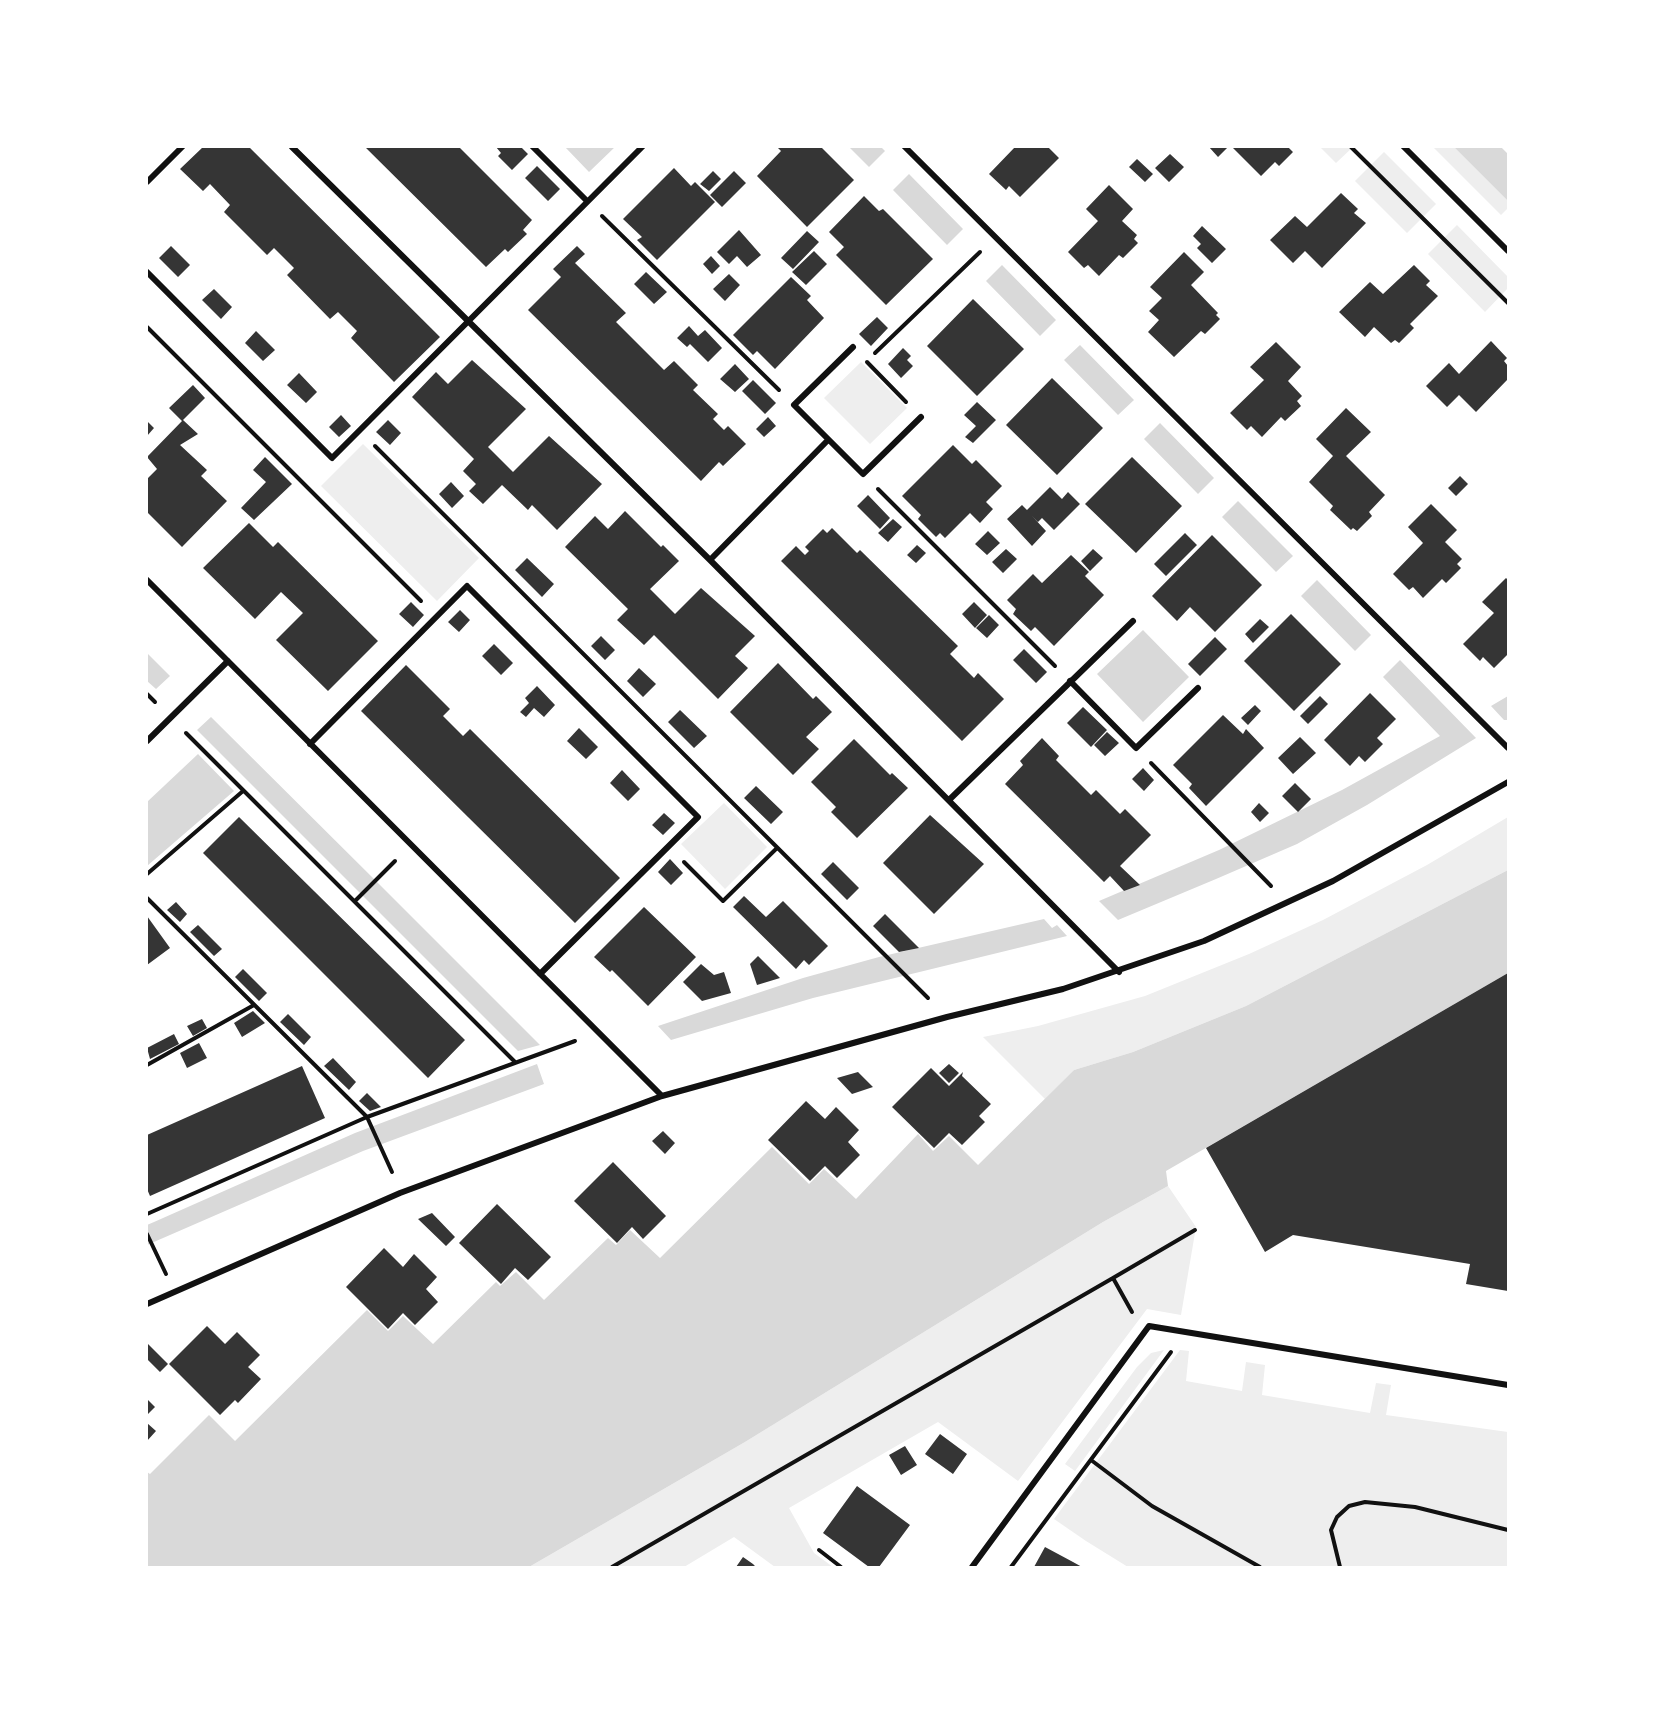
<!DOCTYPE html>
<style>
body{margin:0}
#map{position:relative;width:1655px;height:1714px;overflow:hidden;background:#fff;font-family:"Varela Round",sans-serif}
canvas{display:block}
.frame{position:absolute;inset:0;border:148px solid #fff;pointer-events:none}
</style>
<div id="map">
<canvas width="1655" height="1714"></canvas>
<div class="frame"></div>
</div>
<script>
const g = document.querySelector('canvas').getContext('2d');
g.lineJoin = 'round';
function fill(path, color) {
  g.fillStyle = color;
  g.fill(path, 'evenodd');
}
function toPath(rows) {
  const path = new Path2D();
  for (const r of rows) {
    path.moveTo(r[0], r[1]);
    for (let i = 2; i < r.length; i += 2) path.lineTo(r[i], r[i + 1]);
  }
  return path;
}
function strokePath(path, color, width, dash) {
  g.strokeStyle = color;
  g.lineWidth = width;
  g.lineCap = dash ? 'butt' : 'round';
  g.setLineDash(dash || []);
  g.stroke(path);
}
const green = toPath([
 [1320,147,1353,147,1336,163],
 [1433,147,1454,147,1508,201,1508,208,1501,215],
 [1384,152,1436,204,1407,233,1355,181],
 [1457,225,1508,277,1508,288,1485,312,1428,254],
 [861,362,907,408,870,444,824,398],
 [363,444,479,558,437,601,321,486],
 [724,803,767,847,725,889,681,844],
 [1508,817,1508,870,1246,1006,1133,1052,1074,1070,1045,1099,983,1037,1038,1026,1145,996,1249,954,1323,920,1427,865],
 [1168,1186,1196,1227,1181,1315,1147,1309,1018,1481,938,1422,789,1508,814,1553,833,1567,775,1567,734,1537,684,1567,529,1567,745,1442,1103,1222],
 [1164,1350,1075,1471,1065,1464,1137,1367,1151,1353],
 [1180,1350,1189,1351,1186,1381,1242,1391,1246,1362,1265,1365,1262,1395,1370,1413,1376,1383,1391,1385,1386,1415,1508,1432,1508,1567,1128,1567,1086,1541,1054,1519]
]);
const water = toPath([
 [565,147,615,147,589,172],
 [849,147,881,147,885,151,869,167],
 [1454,147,1501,147,1508,154,1508,201],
 [909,174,963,229,947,245,893,190],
 [1002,265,1056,320,1040,336,986,281],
 [1080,345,1134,400,1118,415,1064,360],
 [1160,423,1214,478,1198,494,1144,439],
 [1238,501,1293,556,1276,572,1222,517],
 [1317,580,1371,635,1355,651,1301,596],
 [1143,630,1189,677,1143,722,1097,674],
 [147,653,170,676,156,689,147,681],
 [1400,660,1476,738,1367,805,1297,844,1216,879,1118,920,1099,901,1219,850,1342,790,1440,736,1383,677],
 [1508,696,1508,720,1504,720,1491,706],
 [211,717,376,881,540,1045,518,1051,197,730],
 [198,754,234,791,147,866,147,802],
 [1508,870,1508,973,1166,1171,1168,1186,1103,1222,745,1442,529,1567,147,1567,147,1472,150,1474,209,1415,235,1441,367,1310,388,1331,403,1316,433,1344,496,1282,500,1286,516,1272,544,1300,608,1238,616,1245,630,1230,660,1258,772,1147,809,1184,824,1169,856,1199,918,1134,933,1151,949,1136,978,1165,1074,1070,1133,1052,1246,1006],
 [1044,919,1052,928,1057,925,1067,936,813,998,671,1040,658,1026,803,978,879,957],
 [537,1064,544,1084,363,1151,147,1245,147,1225,154,1222,355,1133]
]);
const building = toPath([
 [203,147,249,147,440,337,394,382,351,338,357,331,338,312,330,319,287,275,294,268,274,248,267,255,224,212,230,205,210,184,203,191,180,169],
 [365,147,459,147,532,220,523,230,527,234,508,252,505,249,486,267],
 [496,147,521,147,528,154,512,170,498,156,501,153],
 [777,147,821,147,854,180,807,227,757,176,781,151],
 [1015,147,1048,147,1059,158,1020,197,1009,186,1006,190,989,174],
 [1209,147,1228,147,1218,157],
 [1232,147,1288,147,1293,152,1279,166,1275,162,1261,176],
 [1170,154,1184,167,1169,182,1155,168],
 [1137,159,1153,174,1145,182,1129,167],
 [537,166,560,189,548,201,525,178],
 [674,168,691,186,695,182,715,202,657,260,637,240,642,237,623,219],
 [713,171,721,179,709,191,700,184],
 [734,171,746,183,722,207,710,195],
 [1109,185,1133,209,1122,221,1137,235,1134,239,1138,243,1123,258,1119,255,1099,276,1088,265,1084,268,1068,252,1098,221,1086,209],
 [1341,193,1358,209,1354,213,1366,223,1322,268,1305,251,1293,263,1270,240,1295,216,1307,227],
 [864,196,879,211,883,209,933,259,886,305,836,255,844,247,829,232],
 [1202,226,1226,249,1212,263,1197,248,1201,244,1193,236],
 [739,230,761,255,747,267,737,256,729,264,717,252],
 [807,231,819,242,793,269,781,258],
 [171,246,190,265,178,277,159,258],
 [577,246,585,254,575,263,626,313,616,322,664,370,674,361,698,385,693,390,718,414,713,419,724,430,728,426,746,444,723,466,719,462,701,481,528,310,561,277,553,269],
 [814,251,827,264,806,285,792,272],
 [1184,252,1204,272,1191,285,1218,313,1216,315,1220,319,1205,334,1201,331,1174,357,1148,332,1159,320,1149,311,1162,298,1150,287],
 [711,256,720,266,712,274,703,264],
 [1414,265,1430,281,1426,285,1438,296,1410,324,1414,328,1399,343,1395,340,1391,343,1374,327,1365,337,1339,312,1370,282,1383,294],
 [646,272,667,292,654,304,634,284],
 [729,274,740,285,725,301,713,289],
 [791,277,811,296,807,300,824,318,775,369,757,351,753,355,733,335],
 [214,289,232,307,221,319,202,300],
 [973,299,1024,349,977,396,927,346],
 [877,317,888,328,871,346,859,334],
 [689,326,698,336,705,330,722,348,708,362,690,344,687,347,677,338],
 [256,331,275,350,263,361,245,343],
 [1491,341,1507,358,1504,361,1508,366,1508,379,1476,412,1459,395,1447,407,1426,386,1449,363,1459,374],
 [1276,342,1301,367,1288,381,1302,396,1297,401,1301,406,1285,421,1281,417,1262,437,1251,426,1247,430,1230,413,1264,380,1250,367],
 [903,348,911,356,907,360,913,366,901,378,888,364],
 [472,360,526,409,488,447,513,472,549,436,602,484,557,530,532,505,528,510,502,485,483,504,469,491,476,484,463,471,474,459,412,397,436,372,448,384],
 [735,364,749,379,735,392,720,379],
 [299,373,317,392,306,403,287,385],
 [1052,378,1103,428,1057,475,1006,425],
 [753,380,776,403,765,414,742,391],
 [193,385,205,398,183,420,198,434,180,445,207,470,201,476,227,501,182,547,147,512,147,479,157,469,147,457,182,421,169,408],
 [977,402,996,420,973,443,965,437,976,426,964,415],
 [1346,408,1371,432,1346,456,1385,495,1369,512,1372,516,1357,531,1353,528,1351,530,1330,510,1333,506,1309,482,1333,456,1316,439],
 [341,415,351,426,339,437,329,427],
 [768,417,776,426,764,437,756,429],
 [388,420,401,433,390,445,376,432],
 [147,421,154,428,147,436],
 [953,445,972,464,976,460,1002,486,986,502,993,509,980,523,970,513,945,538,940,533,936,537,918,519,921,515,902,496],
 [265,457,292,484,254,520,241,508,266,482,253,470],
 [1132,457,1182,506,1136,553,1085,504],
 [1460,476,1468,484,1456,496,1448,488],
 [451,482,464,496,452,508,439,494],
 [1050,487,1062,499,1068,492,1080,504,1054,530,1042,518,1038,522,1032,516,1046,531,1032,546,1007,519,1022,505,1027,510],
 [868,495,890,518,880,529,857,506],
 [1431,504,1457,530,1445,542,1462,559,1457,564,1461,568,1446,583,1442,579,1423,598,1413,587,1409,590,1393,574,1423,543,1408,527],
 [625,511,661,547,663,545,679,561,650,589,675,614,701,588,755,636,735,656,748,668,718,699,654,635,644,645,617,620,628,609,565,547,595,516,608,529],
 [893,519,902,527,888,542,878,533],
 [249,523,273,547,278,542,378,641,328,691,276,640,303,613,281,592,255,619,203,568],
 [832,528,857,553,860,550,958,646,950,654,974,678,978,673,1004,699,962,741,781,561,796,546,805,555,809,551,805,547,823,529,827,533],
 [988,531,1000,543,987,555,975,544],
 [1185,533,1197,545,1166,576,1154,564],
 [1212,535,1262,585,1215,632,1190,607,1177,621,1152,596],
 [917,545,926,553,916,563,907,555],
 [1006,549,1017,559,1003,573,992,562],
 [1093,549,1103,558,1090,571,1081,561],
 [1071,555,1089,572,1085,576,1104,595,1054,646,1035,627,1031,631,1013,614,1016,609,1007,600,1033,574,1042,583],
 [527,558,554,584,542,597,515,570],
 [1506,578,1508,580,1508,654,1494,668,1483,657,1480,661,1463,644,1494,613,1482,602],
 [411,602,424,615,413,627,399,614],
 [974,602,987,615,975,628,962,614],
 [460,610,470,620,459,632,448,622],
 [1291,614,1341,664,1294,711,1244,661],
 [989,615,999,625,987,638,976,628],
 [1260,619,1269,627,1253,643,1245,634],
 [601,636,615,650,605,660,591,646],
 [1215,637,1227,649,1200,676,1188,664],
 [494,644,513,663,501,675,482,656],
 [1024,649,1047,672,1036,683,1013,660],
 [778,663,813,699,816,696,832,712,806,737,819,749,793,775,730,712],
 [406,665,450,709,443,716,463,736,470,729,620,878,575,923,361,711],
 [639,668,656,684,643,697,627,681],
 [537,686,555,705,544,717,534,708,526,717,520,712,529,703,525,698],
 [1370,693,1396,719,1377,738,1383,744,1365,762,1359,756,1350,766,1324,740],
 [1320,696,1328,704,1308,724,1300,716],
 [1255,705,1261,711,1248,725,1241,718],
 [1083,707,1107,730,1091,747,1067,723],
 [680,710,707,736,694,748,668,722],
 [1223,715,1243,734,1246,729,1264,748,1206,806,1189,788,1192,784,1173,765],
 [579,728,598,747,586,759,567,741],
 [1107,732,1119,743,1105,756,1094,745],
 [1300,737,1316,753,1293,774,1278,758],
 [1042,738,1059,756,1056,760,1091,795,1096,790,1120,814,1125,809,1151,835,1120,866,1140,885,1124,891,1110,876,1104,882,1005,784,1023,765,1020,761],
 [854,739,890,775,892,773,908,788,857,838,831,812,836,807,811,782],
 [1143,768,1154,780,1144,791,1132,779],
 [622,770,640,789,628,801,610,783],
 [1295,783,1311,799,1298,812,1282,796],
 [756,786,783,812,771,824,744,798],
 [1259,803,1269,813,1260,822,1251,812],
 [664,813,675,823,663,835,652,825],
 [930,815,984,864,934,914,883,863],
 [239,817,465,1040,428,1078,203,853],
 [670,859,683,873,671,885,658,872],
 [833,862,859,888,847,900,821,874],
 [744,896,766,917,783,901,828,946,809,965,804,960,796,969,733,907],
 [176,902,187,914,180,922,167,910],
 [644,907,696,957,648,1006,612,970,610,972,594,957],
 [885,914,919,948,899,952,873,926],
 [147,916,170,948,147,965],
 [198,925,222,949,214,956,190,932],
 [758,956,780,978,757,985,750,964],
 [701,964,714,975,724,972,731,993,702,1001,683,982],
 [243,969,267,993,259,1001,235,977],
 [1508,973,1508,1291,1466,1284,1470,1264,1293,1235,1265,1252,1206,1148],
 [253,1011,265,1023,242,1037,234,1023],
 [288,1014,311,1037,304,1045,280,1022],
 [202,1019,207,1028,193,1036,187,1026],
 [174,1034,179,1044,150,1059,147,1048],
 [199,1043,207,1058,187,1068,180,1053],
 [333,1058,356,1082,349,1090,324,1066],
 [949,1064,959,1073,949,1083,939,1073],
 [302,1066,325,1118,150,1196,147,1189,147,1135],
 [931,1068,949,1086,963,1072,962,1076,991,1104,979,1116,985,1122,962,1145,949,1133,934,1148,892,1107],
 [858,1072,873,1087,852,1094,837,1078],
 [367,1093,381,1107,370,1111,359,1101],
 [806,1101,825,1119,836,1107,859,1130,848,1142,860,1155,837,1178,825,1166,810,1181,768,1140],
 [663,1131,675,1143,665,1154,652,1141],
 [613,1162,666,1216,643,1239,632,1227,617,1243,574,1201],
 [497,1204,551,1257,528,1280,515,1268,501,1284,459,1243],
 [432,1213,455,1237,446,1246,418,1219],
 [384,1248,403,1267,414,1254,437,1277,426,1289,438,1302,415,1325,403,1313,388,1329,346,1287],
 [207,1326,225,1344,237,1332,260,1355,248,1367,261,1379,238,1403,235,1400,220,1415,169,1364],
 [147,1343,168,1364,160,1372,147,1359],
 [147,1399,155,1407,147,1415],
 [147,1423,156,1431,147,1441],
 [940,1434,967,1454,953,1474,925,1454],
 [905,1446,917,1465,901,1475,889,1455],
 [857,1486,910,1525,879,1567,869,1567,823,1533],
 [1045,1547,1073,1562,1082,1567,1034,1567],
 [743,1557,753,1564,756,1567,736,1567]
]);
const path = toPath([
 [1351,147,1508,303],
 [602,216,779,390],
 [147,327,421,601],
 [875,353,980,252],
 [867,362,906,402],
 [375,446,928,998],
 [878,489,1055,666],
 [147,694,155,702],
 [186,733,515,1062],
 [1151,763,1271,886],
 [684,862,723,901,777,848],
 [147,874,243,791],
 [147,898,367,1117,392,1172],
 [355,901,395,861],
 [147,1065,254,1005],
 [147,1214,367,1117,575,1041],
 [147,1234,166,1274],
 [1113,1278,1195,1230],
 [1091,1460,1152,1506,1260,1567],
 [819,1550,841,1567],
 [612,1567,1113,1278,1132,1312],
 [1011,1567,1171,1352],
 [1340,1567,1331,1530,1337,1517,1349,1506,1365,1502,1415,1507,1508,1530]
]);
const minor = toPath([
 [292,147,710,560,1119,972],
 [533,147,587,201],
 [905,147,1508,748],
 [1404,147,1508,251],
 [147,182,182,147],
 [147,272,332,458,642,147],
 [853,347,794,405,863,474,921,417],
 [710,560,828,440],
 [147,580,662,1096],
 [1070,681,1136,748,1198,688],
 [147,741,228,661],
 [310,744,467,586,698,817,540,974],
 [949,800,1133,621],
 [147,1304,400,1193,662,1096,947,1017,1063,989,1204,941,1333,881,1508,782],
 [972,1567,1149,1326,1508,1385]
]);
fill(green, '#eee');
fill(water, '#d9d9d9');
fill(building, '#353535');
strokePath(path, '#111', 4);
strokePath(minor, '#111', 6);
</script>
